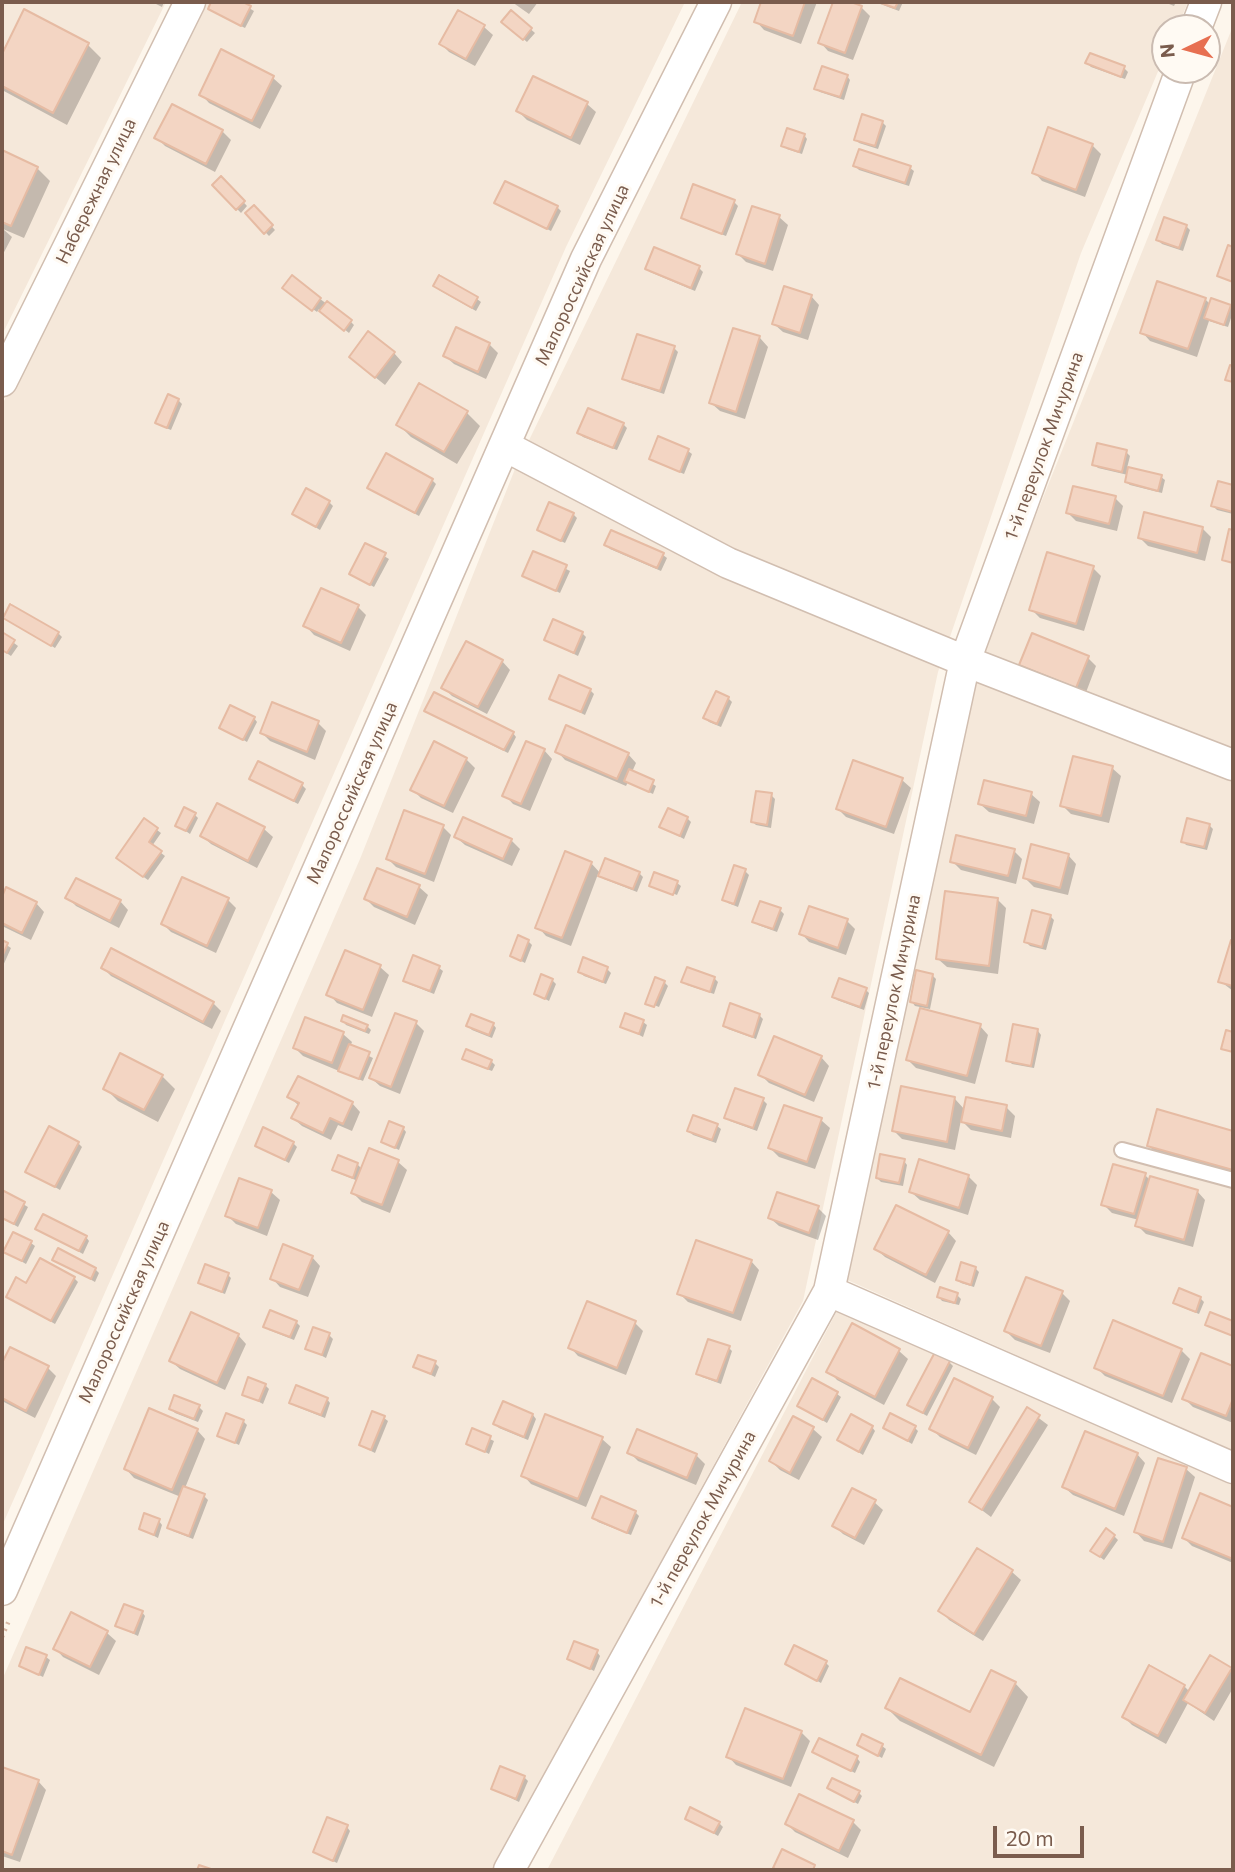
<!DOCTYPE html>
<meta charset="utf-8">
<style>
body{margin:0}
#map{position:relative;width:1235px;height:1872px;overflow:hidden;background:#fdf6ec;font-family:Commissioner,sans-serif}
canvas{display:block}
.frame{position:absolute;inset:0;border:4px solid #7a5c4d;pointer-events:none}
.north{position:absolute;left:1151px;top:14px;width:70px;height:70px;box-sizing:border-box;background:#fffaf3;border:2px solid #cabbb1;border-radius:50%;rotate:265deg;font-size:19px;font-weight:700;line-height:28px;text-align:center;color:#7a5c4d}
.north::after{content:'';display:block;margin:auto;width:24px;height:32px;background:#e76f51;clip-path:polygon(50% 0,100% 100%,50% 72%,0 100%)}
.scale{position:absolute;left:993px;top:1826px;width:91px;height:32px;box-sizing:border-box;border:4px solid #7a5c4d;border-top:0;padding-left:9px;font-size:21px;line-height:24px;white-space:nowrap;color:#7a5c4d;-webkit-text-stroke:5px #fffaf3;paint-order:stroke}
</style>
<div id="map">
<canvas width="1235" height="1872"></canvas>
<div class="frame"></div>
<div class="north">N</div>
<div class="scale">20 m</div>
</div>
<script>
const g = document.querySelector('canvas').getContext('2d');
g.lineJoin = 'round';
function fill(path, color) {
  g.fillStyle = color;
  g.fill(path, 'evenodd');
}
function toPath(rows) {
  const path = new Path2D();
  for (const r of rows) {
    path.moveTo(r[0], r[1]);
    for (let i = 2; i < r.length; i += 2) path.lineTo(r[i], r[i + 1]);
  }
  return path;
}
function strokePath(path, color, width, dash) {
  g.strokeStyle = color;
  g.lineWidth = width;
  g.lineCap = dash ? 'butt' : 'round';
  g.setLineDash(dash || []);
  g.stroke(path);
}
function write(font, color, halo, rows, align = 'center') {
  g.font = font + ' Commissioner,sans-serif';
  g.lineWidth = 6;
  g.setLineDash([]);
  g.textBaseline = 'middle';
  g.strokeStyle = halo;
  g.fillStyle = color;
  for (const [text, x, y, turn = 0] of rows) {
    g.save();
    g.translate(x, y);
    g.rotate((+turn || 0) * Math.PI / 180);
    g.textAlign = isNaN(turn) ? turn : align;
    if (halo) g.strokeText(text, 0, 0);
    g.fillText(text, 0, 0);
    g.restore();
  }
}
const residential = toPath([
 [2,2,166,2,2,335],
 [203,2,685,2,566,247,2,1526,2,405],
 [742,2,1188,2,1177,28,1165,28,1165,55,1081,253,938,672,803,1301,493,1870,2,1870,2,1680,360,859,515,469],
 [1233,26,1233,1451,845,1279,974,669],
 [841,1303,1233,1478,1233,1870,547,1870]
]);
const shadow = toPath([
 [152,2,164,2,162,7],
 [213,2,239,2,254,11,245,28,213,12,210,8],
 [512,2,538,2,529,14],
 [763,2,817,2,801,44,764,30,756,21],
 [835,2,846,2,862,8,870,16,853,60,828,51,820,42],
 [875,2,903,2,899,11],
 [1164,2,1176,2,1174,6],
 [25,12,88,45,101,58,67,125,2,90,2,58],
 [511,12,535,33,527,42,507,25],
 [484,27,493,35,475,66,449,52,441,44],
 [222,52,273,78,282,86,260,129,209,103,201,94],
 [1087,63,1124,68,1128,72,1125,79,1091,67],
 [847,76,850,80,844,100,820,92,816,89],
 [587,104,596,112,580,145,527,120,518,111],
 [882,122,886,126,878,149,859,143,856,139],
 [222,131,231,140,215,172,165,146,157,138],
 [804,135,807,139,802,154,787,149,783,145],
 [1092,145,1101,154,1085,197,1042,181,1034,172],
 [2,152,37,168,50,181,24,238,3,229,12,237,2,256],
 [855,166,910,168,914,171,909,186,859,170],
 [221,178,247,206,241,213,214,185],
 [694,187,734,202,738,206,726,236,687,221,683,217],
 [496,203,557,207,561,211,551,231],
 [254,207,275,230,269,236,247,213],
 [779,217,788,225,773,271,746,262,738,254],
 [1186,226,1190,230,1183,251,1162,244,1158,240],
 [699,268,703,272,695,291,650,272,647,269],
 [440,277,477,299,481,302,476,311,439,290,435,286],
 [292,278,351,322,354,325,349,333,319,309,317,312,284,288],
 [811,296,819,305,808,340,783,332,774,324],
 [1205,299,1211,305,1230,306,1233,312,1228,327,1209,321,1197,357,1150,341,1142,332],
 [734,330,760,338,768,347,745,419,720,411,711,403],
 [489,344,498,353,486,379,454,364,445,356],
 [674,348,678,352,664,394,628,382,624,379],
 [394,353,402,362,385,385,360,365],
 [178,400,182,404,171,430,161,426,157,422],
 [467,413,480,426,457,464,411,437,398,424],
 [623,424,627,428,617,450,583,437,579,433],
 [659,438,688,451,692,454,684,474,655,462,651,458],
 [1126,452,1130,456,1127,468,1161,477,1165,480,1162,493,1130,485,1126,482,1128,475,1098,468,1094,464],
 [432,480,436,484,419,516,373,491],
 [1219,483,1233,487,1233,514,1217,510,1213,506],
 [1115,498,1123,506,1117,531,1076,521,1068,513],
 [329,502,333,506,320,530,294,514],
 [573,514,577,518,565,543,539,530],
 [1202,528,1211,537,1205,561,1148,546,1140,538],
 [365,545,389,559,374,587,351,574],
 [606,545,663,555,667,558,661,571,610,549],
 [534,553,570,571,560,593,524,575],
 [1093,568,1101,576,1084,631,1040,618,1031,609],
 [358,607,366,615,350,651,314,635,306,626],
 [5,617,58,633,62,637,55,648],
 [582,633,586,637,578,656,546,640],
 [2,634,18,646,11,656,2,650],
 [1088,658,1096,666,1085,695,1029,673,1021,665],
 [502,661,510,670,487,714,452,696,443,687],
 [590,690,594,694,585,715,551,698],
 [728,698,732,702,721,727,709,722,705,718],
 [430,714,513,733,516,737,508,753],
 [254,718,257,722,247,742,221,727],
 [318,723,326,731,315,760,270,741,262,733],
 [435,744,466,759,475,768,453,813,421,798,412,789],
 [544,750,552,759,530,811,513,804,505,795],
 [557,751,628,754,636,763,632,772,656,786,653,794,628,782,626,786,565,760],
 [1112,768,1121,776,1109,823,1071,814,1062,805],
 [251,779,302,785,306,789,298,804],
 [902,780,911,788,894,834,846,817,838,809],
 [1031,794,1040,802,1034,824,989,812,980,804],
 [771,795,775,799,771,828,756,825,753,822],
 [218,805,264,829,273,837,257,868,211,844,202,836],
 [194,814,198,818,190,834,177,825],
 [687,818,691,822,684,839,661,827],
 [145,821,161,833,152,846,165,856,148,880,122,862],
 [1209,825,1213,829,1207,850,1186,845,1183,841],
 [443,827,451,835,434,882,396,867,388,859],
 [456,837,511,840,520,849,512,866,465,845],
 [1014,851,1022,859,1016,884,961,870,952,861],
 [1068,855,1076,864,1068,895,1034,887,1025,878],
 [591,863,601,874,639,873,643,877,637,892,604,879,598,874,571,946,546,936,538,927],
 [378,870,419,887,428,895,415,925,374,907,366,899],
 [745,871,749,875,738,907,728,903,724,899],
 [677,883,681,886,677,895,653,885],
 [7,890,36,903,44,912,31,940,2,926,2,901],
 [68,898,120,901,128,910,119,928,76,906],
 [997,899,1006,908,998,974,947,967,938,959],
 [228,900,236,908,216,953,171,932,163,924],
 [780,910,784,914,777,932,758,925,754,921],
 [1050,916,1054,920,1046,950,1030,946,1026,942],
 [847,921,855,929,846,955,809,942,801,933],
 [528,941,532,945,525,963,512,956],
 [2,942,11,948,2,968],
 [1232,942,1233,942,1233,991,1220,981],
 [346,953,380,967,389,975,372,1017,337,1003,329,994],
 [103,968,213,1003,221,1011,212,1029,111,976],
 [439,968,443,971,434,994,409,984,405,980],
 [607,969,611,973,606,984,584,976,580,972],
 [932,975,936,979,930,1009,915,1006,912,1002],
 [714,978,718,982,714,994,687,985,683,981],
 [552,980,556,984,549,1001,536,994],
 [664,982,668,986,659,1007,649,1003],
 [866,990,869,993,864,1010,837,1000,834,996],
 [759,1015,763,1019,756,1039,728,1029,725,1025],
 [343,1021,367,1026,371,1030,369,1034,346,1025],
 [643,1022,647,1025,643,1037,622,1026],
 [416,1023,424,1031,400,1094,380,1086,371,1078],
 [493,1024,496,1028,492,1038,472,1030,468,1026],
 [980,1026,988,1035,975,1084,916,1068,908,1060],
 [1038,1031,1041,1035,1034,1068,1012,1064,1008,1060],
 [343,1034,352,1042,350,1047,373,1058,363,1081,303,1056,295,1048],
 [821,1057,829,1066,814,1102,769,1083,760,1074],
 [464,1058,491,1061,495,1065,492,1071,468,1062],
 [162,1076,175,1089,158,1122,118,1101,105,1088],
 [290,1097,352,1103,360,1112,352,1131,338,1125,331,1140,302,1126,293,1118,299,1106],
 [955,1099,965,1110,1006,1107,1015,1116,1011,1138,971,1130,961,1120,955,1150,902,1139,894,1131],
 [763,1100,767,1104,757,1131,730,1121,726,1117],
 [1159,1112,1233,1132,1233,1179,1162,1159,1149,1146],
 [821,1120,830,1128,815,1169,779,1157,770,1148],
 [717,1126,721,1129,716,1143,693,1135,689,1131],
 [403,1128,406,1132,399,1150,383,1142],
 [78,1143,82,1147,60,1190,28,1171],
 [293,1143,297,1147,289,1163,257,1146],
 [370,1151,398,1162,407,1170,390,1213,362,1202,353,1193,358,1181,338,1173,334,1169,357,1164,362,1169],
 [904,1161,907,1165,903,1186,881,1182,877,1178],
 [1145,1175,1150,1180,1197,1191,1205,1200,1193,1247,1146,1234,1137,1225,1139,1220,1112,1213,1103,1204],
 [968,1176,977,1185,968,1215,920,1200,911,1192],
 [2,1192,28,1207,18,1227,2,1218],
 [271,1192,280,1200,267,1236,236,1224,227,1215],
 [818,1208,826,1216,818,1240,779,1226,770,1218],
 [37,1229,86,1237,89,1241,83,1254],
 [948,1232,956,1241,935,1283,885,1257,876,1249],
 [31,1243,35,1246,26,1264,5,1252],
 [312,1257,320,1266,308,1297,280,1287,272,1278],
 [54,1259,95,1269,99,1273,95,1282],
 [751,1261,759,1270,741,1321,688,1302,679,1293],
 [975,1268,979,1272,974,1287,961,1283,957,1279],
 [228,1275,231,1278,225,1294,204,1286,200,1282],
 [74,1278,78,1282,55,1324,8,1297,27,1285],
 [1062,1293,1070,1301,1050,1353,1015,1340,1006,1331],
 [957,1295,961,1299,959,1305,942,1301,939,1297],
 [1200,1298,1204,1302,1199,1314,1179,1306,1175,1303],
 [296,1322,300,1326,294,1340,269,1330,266,1326],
 [635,1323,643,1331,626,1375,578,1356,570,1347],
 [853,1326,899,1351,908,1359,884,1405,837,1380,829,1371],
 [238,1335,246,1344,225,1390,180,1369,171,1361],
 [329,1335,333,1339,326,1358,307,1348],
 [729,1348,732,1351,721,1384,702,1377,698,1373],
 [11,1349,47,1367,56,1376,35,1418,2,1401,2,1367],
 [1181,1350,1190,1359,1172,1403,1105,1376,1096,1367],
 [1202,1355,1233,1368,1233,1423,1193,1407,1184,1398],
 [949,1362,953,1366,927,1416,913,1408,909,1404],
 [435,1363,439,1367,435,1377,415,1367],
 [265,1385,269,1389,263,1404,244,1394],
 [837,1394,841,1397,827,1423,799,1406],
 [327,1399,330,1403,325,1418,295,1406,291,1402],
 [992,1399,1000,1407,976,1455,940,1437,931,1428],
 [199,1407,203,1411,198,1422,175,1413,171,1409],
 [1028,1410,1048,1425,991,1517,971,1502],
 [533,1415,536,1419,528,1440,499,1428,495,1424],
 [384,1418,388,1421,375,1453,365,1448,361,1445],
 [794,1418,813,1429,822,1437,799,1480,780,1470,771,1461],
 [243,1421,247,1425,239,1445,219,1435],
 [872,1427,875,1431,863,1455,839,1440],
 [885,1428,915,1428,918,1431,912,1444],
 [197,1430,205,1439,185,1488,204,1496,208,1500,193,1539,173,1531,169,1527,181,1497,134,1478,126,1469],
 [473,1431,494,1441,489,1454,468,1443],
 [602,1439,611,1447,586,1507,531,1484,523,1475],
 [630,1453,696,1455,705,1464,696,1485,638,1461],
 [1137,1454,1145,1463,1124,1516,1073,1495,1064,1487],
 [1186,1469,1195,1477,1172,1549,1144,1541,1136,1532],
 [1201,1495,1233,1509,1233,1563,1192,1546,1184,1538],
 [874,1502,883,1510,864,1545,843,1534,834,1525],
 [635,1512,639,1516,631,1535,598,1522,594,1518],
 [159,1521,162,1525,158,1538,141,1529],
 [1114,1536,1118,1540,1104,1560,1096,1554],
 [978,1551,1012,1572,1021,1580,983,1641,949,1620,941,1611],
 [142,1612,145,1616,138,1636,117,1626],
 [107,1633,116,1641,99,1675,63,1657,55,1648],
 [597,1652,600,1656,594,1671,569,1658],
 [46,1657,50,1660,43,1677,21,1666],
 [826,1663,829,1666,821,1683,787,1664],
 [1231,1670,1233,1672,1233,1688,1214,1721,1188,1703,1166,1744,1132,1725,1124,1717,1184,1686,1190,1692],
 [1015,1683,1028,1697,994,1767,900,1721,887,1708,971,1715],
 [801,1732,810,1741,791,1787,736,1765,728,1756],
 [859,1745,882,1746,886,1749,882,1758],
 [814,1752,857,1758,860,1762,855,1773],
 [2,1768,38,1781,46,1790,20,1862,2,1856],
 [524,1777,528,1781,519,1802,493,1789],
 [829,1788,859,1793,862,1796,858,1804],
 [687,1818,719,1823,723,1827,718,1836],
 [853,1822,861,1830,848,1858,795,1832,787,1824],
 [347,1827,350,1831,337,1863,315,1852]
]);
const building = toPath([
 [211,2,243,2,251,6,241,26,208,9,211,2],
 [761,2,805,2,793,36,754,22,761,2],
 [833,2,851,2,862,6,845,53,818,43,833,2],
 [878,2,898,2,895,8,878,2],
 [24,9,89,43,53,113,2,86,2,54,24,9],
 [458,10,485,25,466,59,439,44,458,10],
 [511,10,532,28,523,40,501,22,511,10],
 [221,49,274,76,252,121,199,95,221,49],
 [1090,53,1125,66,1121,77,1085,63,1090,53],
 [822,66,848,75,840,97,814,89,822,66],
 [533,76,588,102,571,138,516,111,533,76],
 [172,104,223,130,206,164,154,138,172,104],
 [862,114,883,121,875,146,854,140,862,114],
 [1048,127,1093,144,1076,190,1032,173,1048,127],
 [787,128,805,134,799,152,781,146,787,128],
 [859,149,911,166,905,183,853,166,859,149],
 [2,150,38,167,11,226,2,222,2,150],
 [221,176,245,201,236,210,212,185,221,176],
 [505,181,558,206,547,229,494,203,505,181],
 [693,184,735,200,722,234,681,218,693,184],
 [254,205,273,225,264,234,245,213,254,205],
 [752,206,780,215,765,264,736,254,752,206],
 [1164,217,1187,225,1179,248,1156,240,1164,217],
 [1228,245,1233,247,1233,282,1217,276,1228,245],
 [654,247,700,266,691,288,645,269,654,247],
 [292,275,321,298,312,311,282,288,292,275],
 [439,275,478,297,472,308,433,286,439,275],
 [1157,281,1206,298,1188,349,1140,333,1157,281],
 [784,286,812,295,800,333,772,324,784,286],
 [1211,298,1231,305,1224,325,1204,318,1211,298],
 [327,301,352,320,344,331,319,311,327,301],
 [456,327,490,343,478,372,443,356,456,327],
 [733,328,760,336,736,412,709,403,733,328],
 [368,331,395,352,375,378,349,357,368,331],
 [637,334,675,346,660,391,622,379,637,334],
 [1230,365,1233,366,1233,382,1225,380,1230,365],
 [419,383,468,411,444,452,396,425,419,383],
 [168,394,179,399,167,428,155,423,168,394],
 [588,408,624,423,613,448,577,433,588,408],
 [658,436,689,449,680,472,649,459,658,436],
 [1097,443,1127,450,1122,472,1092,465,1097,443],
 [386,453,433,479,415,513,367,488,386,453],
 [1128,467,1162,475,1158,491,1125,482,1128,467],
 [1218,481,1233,485,1233,512,1211,506,1218,481],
 [1073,486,1116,496,1109,524,1066,513,1073,486],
 [306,488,330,501,316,527,292,514,306,488],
 [549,502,574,513,561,541,537,530,549,502],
 [1144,512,1203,527,1197,553,1138,538,1144,512],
 [1229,529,1233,530,1233,563,1222,560,1229,529],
 [611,530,664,553,657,568,604,545,611,530],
 [365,543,386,553,370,585,349,574,365,543],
 [533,551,567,565,556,591,522,576,533,551],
 [1047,552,1094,566,1076,624,1029,610,1047,552],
 [321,588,359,605,341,643,303,626,321,588],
 [10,604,59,632,51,646,3,618,10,604],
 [553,619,583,632,574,653,544,640,553,619],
 [2,632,15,640,7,653,2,650,2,632],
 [1032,633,1089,656,1076,688,1019,665,1032,633],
 [466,641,503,660,478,707,441,688,466,641],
 [559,675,591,689,581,712,549,699,559,675],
 [716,691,729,697,717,724,703,718,716,691],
 [434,692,514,732,504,750,424,711,434,692],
 [272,702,319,721,307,752,260,733,272,702],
 [230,705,255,717,243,740,219,728,230,705],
 [566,725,629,753,617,779,555,752,566,725],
 [434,741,467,758,444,806,410,790,434,741],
 [526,741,545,749,521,804,502,796,526,741],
 [1073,756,1113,766,1101,816,1060,806,1073,756],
 [853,760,903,778,886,827,836,809,853,760],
 [258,761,303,783,294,801,249,779,258,761],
 [629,769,654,780,649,792,624,781,629,769],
 [984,780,1032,792,1026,816,978,804,984,780],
 [756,791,772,793,767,825,751,822,756,791],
 [217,803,265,827,248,861,200,836,217,803],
 [184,807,196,813,186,831,175,826,184,807],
 [668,808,688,817,680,836,659,827,668,808],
 [404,810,444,825,425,874,386,859,404,810],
 [463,817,512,839,503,859,454,837,463,817],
 [144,818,158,828,149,842,162,851,143,877,116,858,144,818],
 [1187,818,1210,824,1204,847,1181,842,1187,818],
 [956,835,1015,849,1008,876,950,862,956,835],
 [1031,844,1069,854,1060,888,1023,878,1031,844],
 [565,851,592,862,562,938,535,928,565,851],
 [605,858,640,872,633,889,598,876,605,858],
 [734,865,746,869,734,904,722,900,734,865],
 [377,868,420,885,407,917,364,899,377,868],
 [654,872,678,881,673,895,649,886,654,872],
 [182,877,229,898,207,946,161,924,182,877],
 [76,878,121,900,110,921,65,898,76,878],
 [6,887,37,902,22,933,2,923,2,897,6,887],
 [945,891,998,898,989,966,936,959,945,891],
 [760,901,781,908,773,929,752,922,760,901],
 [809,906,848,919,838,948,799,934,809,906],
 [1032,910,1051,915,1042,947,1024,942,1032,910],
 [518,935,529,940,521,961,510,956,518,935],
 [2,940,8,943,2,957,2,940],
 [1231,940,1233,941,1233,986,1218,982,1231,940],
 [111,948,214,1002,203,1022,101,968,111,948],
 [345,950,381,965,363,1010,326,995,345,950],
 [413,955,440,966,430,991,403,981,413,955],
 [583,957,608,967,603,982,578,972,583,957],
 [687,967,715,977,710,992,681,982,687,967],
 [916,970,933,974,927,1006,910,1002,916,970],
 [541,974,553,979,545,999,534,994,541,974],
 [655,977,665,981,654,1007,645,1004,655,977],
 [839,978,867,988,860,1007,832,997,839,978],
 [730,1003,760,1014,753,1037,723,1026,730,1003],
 [920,1008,981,1024,967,1076,906,1060,920,1008],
 [395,1013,417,1021,391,1087,369,1078,395,1013],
 [625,1013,644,1020,639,1034,620,1027,625,1013],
 [471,1014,494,1023,489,1035,466,1026,471,1014],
 [343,1015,368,1025,365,1031,341,1021,343,1015],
 [305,1017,344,1032,332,1063,293,1048,305,1017],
 [1013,1024,1038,1029,1031,1066,1006,1061,1013,1024],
 [1226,1030,1233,1032,1233,1052,1221,1049,1226,1030],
 [774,1036,822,1056,805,1095,758,1075,774,1036],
 [349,1044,370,1052,359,1079,338,1071,349,1044],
 [466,1049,492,1060,488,1069,462,1059,466,1049],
 [120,1053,163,1075,144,1110,103,1089,120,1053],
 [298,1076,353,1102,343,1124,330,1118,323,1133,291,1118,299,1103,287,1097,298,1076],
 [901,1086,955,1097,947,1142,892,1131,901,1086],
 [735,1088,764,1098,753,1128,724,1118,735,1088],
 [966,1097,1007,1105,1002,1131,961,1122,966,1097],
 [784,1105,822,1118,807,1162,768,1148,784,1105],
 [1157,1109,1233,1131,1233,1170,1147,1146,1157,1109],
 [693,1115,718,1124,712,1140,687,1131,693,1115],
 [389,1121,404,1127,395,1148,381,1142,389,1121],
 [49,1126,79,1142,55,1187,25,1172,49,1126],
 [263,1127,294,1142,285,1160,255,1146,263,1127],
 [369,1148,399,1160,382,1205,351,1193,369,1148],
 [880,1154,905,1159,899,1183,876,1178,880,1154],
 [338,1155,358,1163,353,1178,332,1170,338,1155],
 [919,1159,969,1175,959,1208,909,1192,919,1159],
 [1113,1164,1146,1173,1134,1214,1101,1205,1113,1164],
 [1150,1176,1198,1190,1184,1240,1135,1226,1150,1176],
 [239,1178,272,1190,258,1228,225,1216,239,1178],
 [2,1190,25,1202,14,1224,2,1218,2,1190],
 [777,1192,819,1206,809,1233,768,1218,777,1192],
 [896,1205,949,1231,926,1275,874,1249,896,1205],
 [43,1214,87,1236,79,1251,35,1229,43,1214],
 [13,1232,32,1241,22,1261,3,1252,13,1232],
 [696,1240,752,1260,733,1313,677,1294,696,1240],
 [283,1244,313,1256,299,1290,270,1279,283,1244],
 [58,1248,96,1268,91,1279,52,1260,58,1248],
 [40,1258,75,1277,51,1321,6,1297,16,1277,26,1283,40,1258],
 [961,1262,976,1267,971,1285,956,1280,961,1262],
 [205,1264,229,1273,222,1292,198,1283,205,1264],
 [1026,1277,1063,1291,1041,1346,1004,1331,1026,1277],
 [940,1287,958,1293,955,1303,937,1297,940,1287],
 [1179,1288,1201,1297,1196,1312,1173,1303,1179,1288],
 [587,1301,636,1321,617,1368,568,1348,587,1301],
 [270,1310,297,1321,290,1337,263,1327,270,1310],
 [191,1312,239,1334,217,1383,169,1361,191,1312],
 [1210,1312,1233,1321,1233,1336,1205,1325,1210,1312],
 [1113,1320,1182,1349,1163,1396,1094,1368,1113,1320],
 [852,1323,900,1349,875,1397,826,1372,852,1323],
 [313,1327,330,1333,322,1355,305,1349,313,1327],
 [708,1339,730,1346,717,1381,696,1374,708,1339],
 [10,1347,49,1366,26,1411,2,1398,2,1363,10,1347],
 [935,1352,950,1361,923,1413,907,1405,935,1352],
 [1201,1353,1233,1366,1233,1399,1226,1416,1182,1399,1201,1353],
 [418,1355,436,1361,431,1374,413,1367,418,1355],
 [248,1377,266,1384,259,1401,242,1395,248,1377],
 [812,1378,838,1392,823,1420,797,1406,812,1378],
 [954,1378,993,1397,968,1448,929,1429,954,1378],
 [296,1385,328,1398,321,1415,289,1403,296,1385],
 [174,1395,200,1405,194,1419,169,1409,174,1395],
 [503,1401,533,1414,524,1437,493,1424,503,1401],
 [1027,1407,1040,1415,982,1510,969,1502,1027,1407],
 [149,1408,198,1429,172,1490,124,1469,149,1408],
 [372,1411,385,1416,371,1450,359,1445,372,1411],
 [226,1413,244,1420,235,1443,217,1436,226,1413],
 [890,1413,916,1426,908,1441,883,1428,890,1413],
 [545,1414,603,1437,578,1499,521,1476,545,1414],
 [851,1414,873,1426,859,1452,837,1440,851,1414],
 [793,1416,814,1427,790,1473,769,1461,793,1416],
 [472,1428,491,1436,485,1452,466,1444,472,1428],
 [637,1429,697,1454,687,1478,627,1453,637,1429],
 [1085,1431,1138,1453,1115,1509,1062,1487,1085,1431],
 [1158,1458,1187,1467,1163,1542,1134,1532,1158,1458],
 [183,1486,205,1494,189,1536,167,1528,183,1486],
 [852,1488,876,1500,855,1538,832,1526,852,1488],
 [1200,1493,1233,1507,1233,1559,1182,1538,1200,1493],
 [601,1496,636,1511,627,1533,592,1518,601,1496],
 [144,1513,160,1519,154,1535,139,1529,144,1513],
 [1106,1528,1115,1535,1100,1557,1090,1551,1106,1528],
 [977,1548,1013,1570,974,1634,938,1611,977,1548],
 [124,1604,143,1611,134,1633,115,1626,124,1604],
 [71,1612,108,1631,90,1667,53,1649,71,1612],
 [574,1641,598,1650,590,1669,567,1659,574,1641],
 [794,1645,827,1661,817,1681,785,1664,794,1645],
 [26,1647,47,1655,39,1675,19,1666,26,1647],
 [1210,1655,1232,1668,1205,1713,1183,1700,1210,1655],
 [1149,1665,1185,1685,1158,1736,1122,1717,1149,1665],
 [991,1670,1016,1682,981,1755,885,1708,900,1678,970,1712,991,1670],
 [745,1708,802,1731,783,1779,726,1757,745,1708],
 [862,1734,883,1744,878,1756,857,1745,862,1734],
 [819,1738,858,1756,851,1771,812,1752,819,1738],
 [500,1766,525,1776,516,1799,491,1789,500,1766],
 [2,1767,39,1780,12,1855,2,1851,2,1767],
 [832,1778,860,1791,854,1802,827,1788,832,1778],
 [799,1794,854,1820,839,1851,785,1824,799,1794],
 [690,1807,720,1822,714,1833,685,1819,690,1807],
 [327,1817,348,1825,333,1861,313,1852,327,1817],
 [782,1849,815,1865,813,1870,777,1870,773,1868,782,1849],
 [199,1865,214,1870,197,1870,199,1865]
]);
const path = toPath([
 [2,1637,10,1618]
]);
const lane = toPath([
 [1122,1150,1233,1180]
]);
const street = toPath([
 [1196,28,1206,2],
 [2,381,190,2],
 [505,446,728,563,965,661,1233,765],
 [829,1291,1233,1468],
 [2,1590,586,259,716,2],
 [509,1870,829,1291,965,661,1181,70]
]);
const streetNames = [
 ["Набережная улица",96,191,-64],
 ["Малороссийская улица",582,275,-65],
 ["1-й переулок Мичурина",1044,446,-70],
 ["Малороссийская улица",352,793,-66],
 ["1-й переулок Мичурина",894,992,-78],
 ["Малороссийская улица",124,1312,-66],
 ["1-й переулок Мичурина",703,1519,-61]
];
fill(residential, '#f5e8da');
fill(shadow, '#0003');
fill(building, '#f3d5c3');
strokePath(building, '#e6bba3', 2);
strokePath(lane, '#d1beb0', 18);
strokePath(street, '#d1beb0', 33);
strokePath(path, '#d9b8a5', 4.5, [2, 5]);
strokePath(lane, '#fff', 14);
strokePath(street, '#fff', 30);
write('18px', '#7a5c4d', '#fffaf3', streetNames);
</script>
